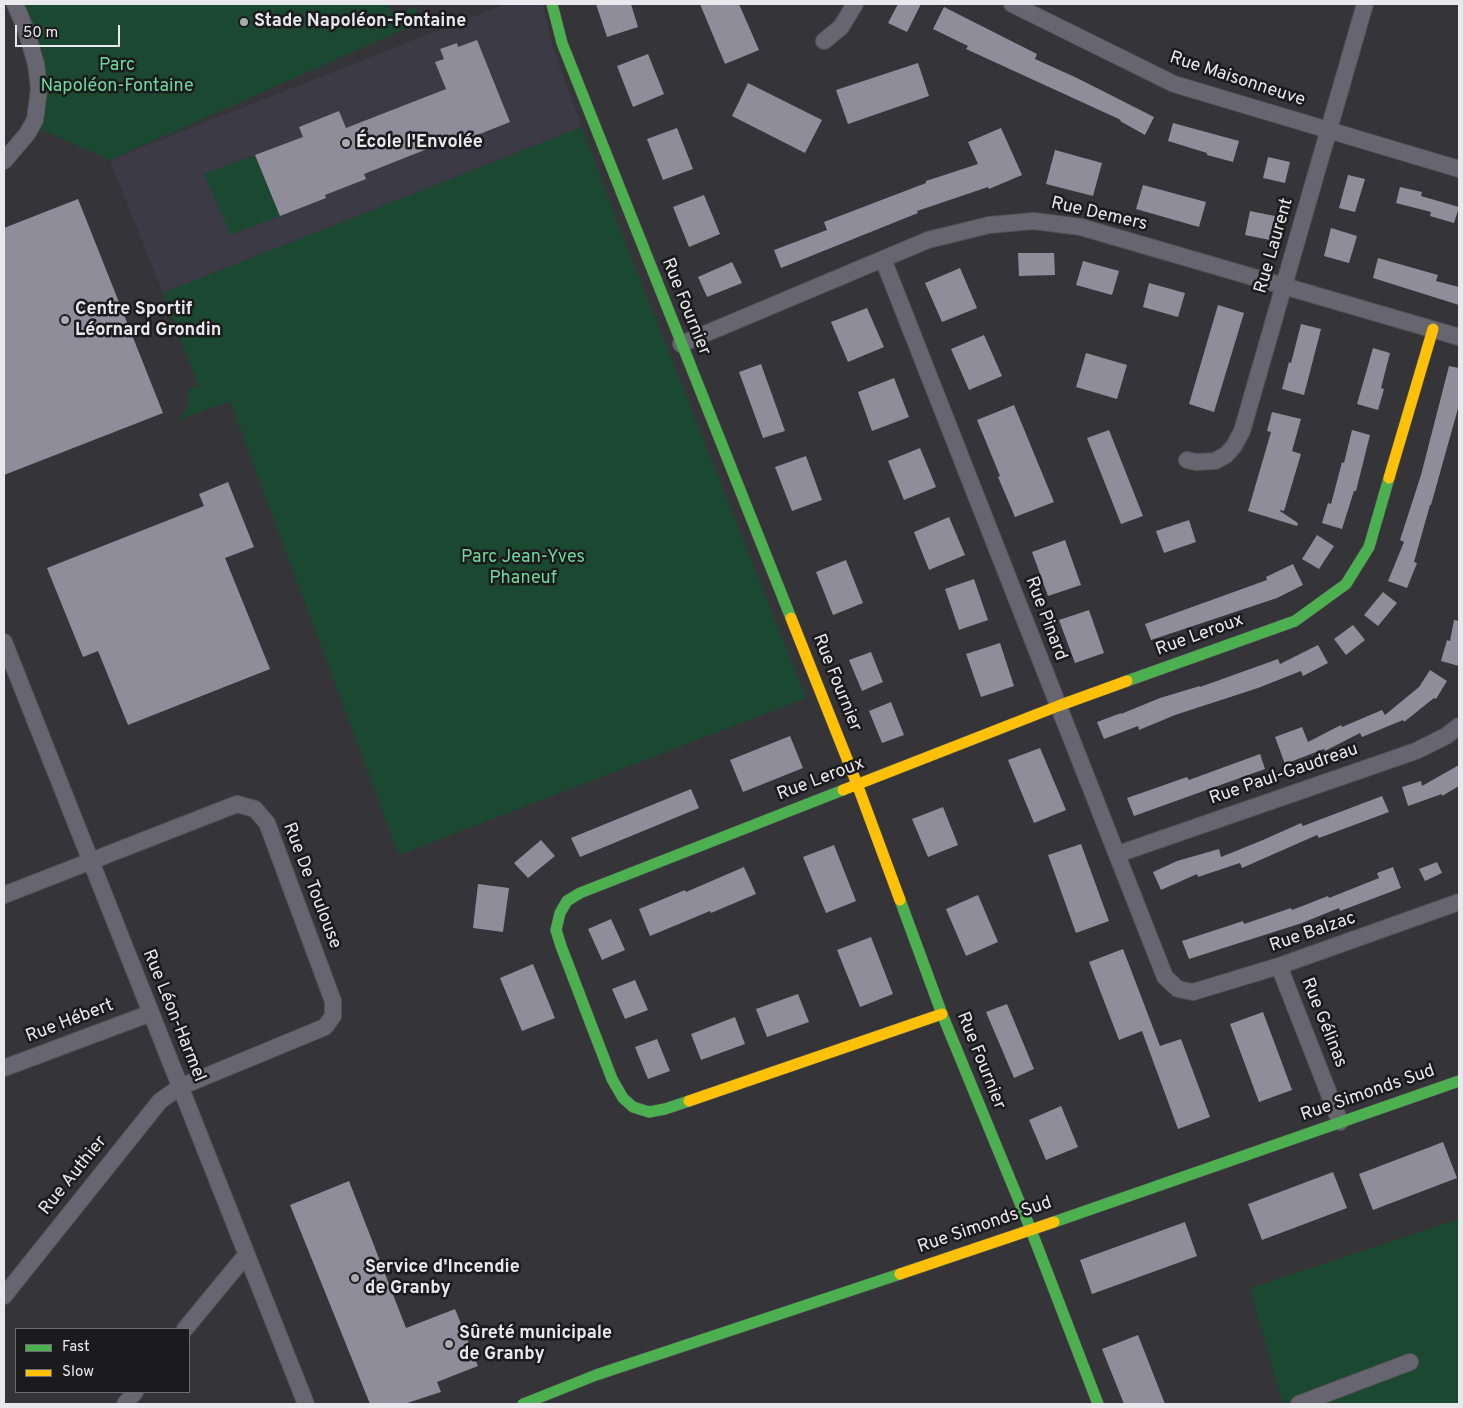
<!DOCTYPE html>
<meta charset="utf-8">
<style>
body{margin:0}
#map{position:relative;width:1463px;height:1408px;overflow:hidden;background:#353438;font-family:Overpass,sans-serif}
canvas{display:block}
.frame{position:absolute;inset:0;border:5px solid #e9e8ec;pointer-events:none}
.legend{position:absolute;left:15px;top:1328px;width:175px;height:65px;box-sizing:border-box;background:#1b1b1e;border:1px solid #6d6d70;margin:0;padding:6px 9px;list-style:none;font-size:15px;color:#e9e8ec}
.legend li{display:flex;align-items:center;gap:10px;height:25px}
.legend b{width:25px;border:1px solid #6d6d70}
.scale{position:absolute;left:15px;top:25px;width:105px;height:22px;box-sizing:border-box;border:2px solid #e9e8ec;border-top:0;padding-left:6px;font-size:15px;line-height:18px;white-space:nowrap;color:#e9e8ec;-webkit-text-stroke:4px #1b1b1e;paint-order:stroke}
</style>
<div id="map">
<canvas width="1463" height="1408"></canvas>
<div class="frame"></div>
<ul class="legend">
<li><b style="height:6px;background:#4caf50"></b>Fast</li>
<li><b style="height:6px;background:#ffc107"></b>Slow</li>
</ul>
<div class="scale">50 m</div>
</div>
<script>
const g = document.querySelector('canvas').getContext('2d');
g.lineJoin = 'round';
function fill(path, color) {
  g.fillStyle = color;
  g.fill(path, 'evenodd');
}
function toPath(rows) {
  const path = new Path2D();
  for (const r of rows) {
    path.moveTo(r[0], r[1]);
    for (let i = 2; i < r.length; i += 2) path.lineTo(r[i], r[i + 1]);
  }
  return path;
}
function strokePath(path, color, width, dash) {
  g.strokeStyle = color;
  g.lineWidth = width;
  g.lineCap = dash ? 'butt' : 'round';
  g.setLineDash(dash || []);
  g.stroke(path);
}
function write(font, color, halo, rows, align = 'center') {
  g.font = font + ' Overpass,sans-serif';
  g.lineWidth = 5;
  g.setLineDash([]);
  g.textBaseline = 'middle';
  g.strokeStyle = halo;
  g.fillStyle = color;
  for (const [text, x, y, turn = 0] of rows) {
    g.save();
    g.translate(x, y);
    g.rotate((+turn || 0) * Math.PI / 180);
    g.textAlign = isNaN(turn) ? turn : align;
    if (halo) g.strokeText(text, 0, 0);
    g.fillText(text, 0, 0);
    g.restore();
  }
}
const built = toPath([
 [505,4,543,4,552,45,582,127,163,293,110,160]
]);
const green = toPath([
 [24,4,388,4,393,15,419,6,411,26,110,160,40,129,45,98,43,54],
 [582,127,619,226,806,698,399,855,230,401,176,421,184,414,188,406,188,389,199,386,163,293],
 [255,155,280,216,231,235,204,174],
 [1459,1219,1459,1404,1283,1404,1250,1288]
]);
const building = toPath([
 [596,4,631,4,638,27,607,37],
 [700,4,739,4,759,50,725,64],
 [898,4,921,4,907,32,888,23],
 [944,7,1037,54,1035,59,1077,78,1154,117,1145,135,1120,121,1121,120,966,49,968,46,933,29],
 [477,40,510,122,467,139,465,134,364,174,366,179,325,195,326,198,280,216,255,155,303,137,299,127,339,111,346,128,446,89,435,62,444,59,440,49,457,43,458,47],
 [648,54,664,94,633,107,617,66],
 [918,63,929,96,848,124,836,90],
 [748,83,822,120,805,153,732,116],
 [1173,123,1239,141,1233,162,1207,155,1207,153,1168,141],
 [677,128,693,169,663,180,647,139],
 [1001,128,1022,175,989,189,988,187,917,211,918,213,781,268,774,250,827,230,824,222,926,183,926,181,978,164,968,142],
 [1055,150,1102,163,1093,196,1046,184],
 [1268,157,1290,162,1285,183,1263,178],
 [1348,175,1365,179,1355,212,1339,208],
 [1143,185,1206,202,1199,227,1136,209],
 [1400,187,1422,192,1421,196,1459,207,1454,223,1430,216,1431,212,1396,203],
 [704,195,720,234,689,247,673,207],
 [78,199,163,413,4,475,4,228],
 [1250,211,1275,216,1270,240,1245,235],
 [1331,228,1357,236,1349,263,1324,256],
 [1018,253,1054,253,1055,275,1019,276],
 [1378,258,1438,275,1436,281,1459,287,1459,305,1373,278],
 [1083,261,1119,271,1112,295,1076,285],
 [732,262,742,283,707,297,698,277],
 [960,268,977,308,942,322,925,283],
 [1149,283,1185,293,1178,317,1143,307],
 [1218,305,1244,313,1214,412,1189,404],
 [867,308,884,347,848,362,831,322],
 [1301,324,1321,329,1304,395,1282,389,1289,362,1291,363],
 [984,335,1002,376,969,390,951,349],
 [1373,348,1390,353,1381,388,1384,389,1378,410,1357,404],
 [1086,353,1127,365,1117,399,1076,387],
 [761,364,785,431,763,438,739,372],
 [1449,366,1459,368,1459,405,1431,505,1430,505,1414,562,1417,563,1407,588,1388,581,1404,542,1400,540,1421,475],
 [894,378,909,417,872,431,858,392],
 [1014,405,1054,502,1015,517,998,477,1000,476,977,420],
 [1272,412,1301,419,1292,451,1301,454,1284,511,1280,510,1280,511,1298,523,1297,526,1248,511,1271,432,1267,431],
 [1109,430,1143,516,1121,524,1087,438],
 [1352,430,1370,435,1356,491,1354,491,1342,529,1322,523,1328,503,1331,504,1342,462,1344,463],
 [920,448,936,487,904,500,888,461],
 [806,456,822,500,792,511,775,467],
 [228,482,254,547,225,558,270,669,128,725,98,651,83,657,47,568,204,506,199,494],
 [949,517,965,555,929,570,914,532],
 [1189,520,1196,542,1164,553,1156,531],
 [1317,535,1334,546,1319,569,1302,559],
 [1065,540,1081,585,1048,596,1032,552],
 [846,560,863,603,833,615,816,572],
 [1293,564,1303,585,1277,598,1151,640,1145,624,1267,580,1266,577],
 [974,579,988,620,959,630,945,589],
 [1383,592,1397,603,1378,626,1364,615],
 [1089,610,1104,653,1075,663,1059,620],
 [1454,620,1459,621,1459,666,1441,661,1447,640,1450,641],
 [1353,625,1365,640,1346,655,1334,639],
 [1000,643,1014,686,981,697,966,654],
 [1318,645,1328,663,1303,676,1301,671,1258,688,1175,715,1139,730,1138,726,1104,739,1097,722,1121,713,1121,714,1160,698,1200,686,1200,687,1278,659,1280,664],
 [871,652,883,682,862,691,849,660],
 [1430,670,1447,681,1436,699,1434,698,1404,722,1403,720,1362,737,1360,733,1325,751,1324,749,1285,764,1275,737,1302,727,1308,742,1341,725,1342,727,1382,710,1385,715,1419,687],
 [891,702,904,735,882,743,869,711],
 [790,736,803,768,743,792,730,760],
 [1040,748,1066,810,1034,823,1008,760],
 [1260,754,1265,769,1134,816,1127,798,1187,777,1189,780],
 [1459,765,1459,786,1442,796,1442,794,1408,806,1402,787,1421,781,1422,786],
 [691,789,699,808,580,857,571,838],
 [1382,796,1389,812,1319,838,1317,835,1242,868,1240,863,1198,877,1197,874,1161,890,1153,872,1177,861,1219,849,1221,857,1263,840,1301,823,1303,826],
 [943,807,958,845,928,857,912,819],
 [541,840,555,856,528,878,514,863],
 [1081,844,1109,921,1076,933,1048,855],
 [834,845,856,901,826,913,803,857],
 [1437,862,1442,873,1425,881,1419,869],
 [744,867,756,894,711,913,710,911,650,936,639,909,685,890,686,892],
 [1393,867,1401,888,1340,911,1339,908,1302,923,1189,959,1182,941,1243,921,1244,924,1291,908,1292,910,1328,896,1329,898,1379,878,1377,873],
 [478,884,509,888,503,932,473,928],
 [978,895,998,942,966,956,946,909],
 [611,919,625,950,602,960,588,929],
 [871,937,893,994,860,1007,837,950],
 [1123,949,1160,1046,1181,1039,1210,1117,1178,1129,1142,1031,1119,1040,1089,962],
 [533,964,555,1018,522,1031,500,978],
 [635,980,648,1010,625,1019,612,989],
 [798,994,809,1022,767,1037,756,1009],
 [1007,1004,1034,1069,1014,1078,986,1012],
 [1263,1012,1292,1090,1259,1102,1230,1024],
 [735,1017,745,1044,701,1060,691,1034],
 [657,1039,670,1071,648,1079,635,1047],
 [1061,1106,1078,1147,1046,1160,1029,1120],
 [1443,1142,1457,1178,1373,1210,1359,1174],
 [1333,1172,1347,1208,1262,1240,1248,1204],
 [349,1181,406,1328,455,1309,478,1366,437,1382,441,1392,404,1404,370,1404,290,1205],
 [1185,1222,1197,1256,1092,1294,1080,1260],
 [1138,1335,1165,1404,1124,1404,1102,1349]
]);
const street = toPath([
 [1012,4,1174,84,1459,169],
 [824,41,841,27,855,4],
 [4,161,27,134,35,120,39,89,36,64,26,30,15,4],
 [883,259,1165,977,1178,989,1193,992,1279,966,1459,902],
 [681,344,928,240,989,225,1034,221,1081,227,1459,337],
 [1187,460,1196,462,1215,461,1226,455,1234,446,1242,431,1365,4],
 [4,642,306,1404],
 [1118,854,1416,751,1446,736,1459,726],
 [4,895,237,804,255,809,267,823,333,1001,333,1016,325,1027,180,1087,160,1101,4,1296],
 [1279,966,1340,1122],
 [4,1068,151,1013],
 [185,1329,246,1255],
 [125,1404,135,1392],
 [1299,1404,1410,1362]
]);
const fast = toPath([
 [552,4,562,43,791,618],
 [1127,681,1295,621,1346,584,1369,547,1389,478],
 [900,900,942,1014,1031,1230,1098,1404],
 [689,1101,665,1109,649,1112,633,1107,623,1098,612,1079,561,946,556,930,560,913,567,901,580,893,843,790],
 [1054,1222,1459,1081],
 [523,1404,596,1375,900,1274]
]);
const slow = toPath([
 [1389,478,1433,329],
 [791,618,857,784,900,900],
 [843,790,1058,706,1127,681],
 [689,1101,942,1014],
 [900,1274,1054,1222]
]);
const markers = [
 [244,22,5,"#aaa9ad"],
 [346,143,5,"#aaa9ad"],
 [65,320,5,"#aaa9ad"],
 [355,1278,5,"#aaa9ad"],
 [449,1344,5,"#aaa9ad"]
];
const poiNames = [
 ["Stade Napoléon-Fontaine",254,22],
 ["École l'Envolée",356,143],
 ["Centre Sportif",75,310],
 ["Léornard Grondin",75,331],
 ["Service d'Incendie",365,1268],
 ["de Granby",365,1289],
 ["Sûreté municipale",459,1334],
 ["de Granby",459,1355]
];
const parkNames = [
 ["Parc",117,66],
 ["Napoléon-Fontaine",117,87],
 ["Parc Jean-Yves",523,558],
 ["Phaneuf",523,579]
];
const streetNames = [
 ["Rue Maisonneuve",1237,80,18],
 ["Rue Demers",1099,215,13],
 ["Rue Laurent",1275,246,-74],
 ["Rue Fournier",685,307,68],
 ["Rue Pinard",1045,619,69],
 ["Rue Leroux",1200,636,-20],
 ["Rue Fournier",836,683,68],
 ["Rue Paul-Gaudreau",1284,775,-19],
 ["Rue Leroux",821,780,-21],
 ["Rue De Toulouse",311,886,69],
 ["Rue Balzac",1313,933,-19],
 ["Rue Léon-Harmel",173,1016,68],
 ["Rue Hébert",70,1022,-21],
 ["Rue Gélinas",1323,1023,68],
 ["Rue Fournier",980,1061,68],
 ["Rue Simonds Sud",1368,1094,-19],
 ["Rue Authier",74,1176,-51],
 ["Rue Simonds Sud",985,1226,-19]
];
fill(built, '#3c3a45');
fill(green, '#1b4830');
fill(building, '#8f8d9a');
strokePath(street, '#525254', 18);
strokePath(fast, '#525254', 12);
strokePath(slow, '#525254', 12);
strokePath(street, '#67656f', 16);
strokePath(fast, '#4caf50', 11);
strokePath(slow, '#ffc107', 11);
for (const [x, y, r, color] of markers) {
  const dot = new Path2D();
  dot.arc(x, y, r, 0, 2 * Math.PI);
  g.fillStyle = color;
  g.fill(dot);
  strokePath(dot, '#1b1b1e', 2);
}
write('bold 18px', '#e9e8ec', '#1b1b1e', poiNames, 'left');
write('18px', '#6dd99b', '#1b1b1e', parkNames);
write('18px', '#e9e8ec', '#1b1b1e', streetNames);
</script>
